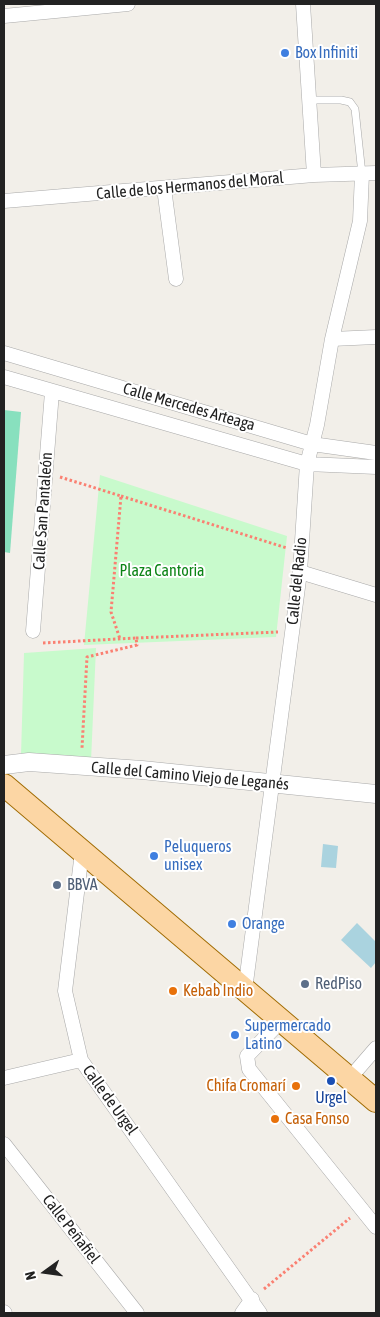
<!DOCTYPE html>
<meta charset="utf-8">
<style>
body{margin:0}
#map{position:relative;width:380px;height:1317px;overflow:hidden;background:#f2efe9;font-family:"Asap Condensed",sans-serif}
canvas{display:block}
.frame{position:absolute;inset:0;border:5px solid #222;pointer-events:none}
.north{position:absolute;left:20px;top:1247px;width:50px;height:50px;-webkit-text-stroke:4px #fff;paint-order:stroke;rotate:256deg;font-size:14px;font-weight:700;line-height:20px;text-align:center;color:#222}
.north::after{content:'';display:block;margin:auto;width:18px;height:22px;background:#222;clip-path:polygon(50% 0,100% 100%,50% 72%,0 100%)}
</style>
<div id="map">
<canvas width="380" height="1317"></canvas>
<div class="frame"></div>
<div class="north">N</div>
</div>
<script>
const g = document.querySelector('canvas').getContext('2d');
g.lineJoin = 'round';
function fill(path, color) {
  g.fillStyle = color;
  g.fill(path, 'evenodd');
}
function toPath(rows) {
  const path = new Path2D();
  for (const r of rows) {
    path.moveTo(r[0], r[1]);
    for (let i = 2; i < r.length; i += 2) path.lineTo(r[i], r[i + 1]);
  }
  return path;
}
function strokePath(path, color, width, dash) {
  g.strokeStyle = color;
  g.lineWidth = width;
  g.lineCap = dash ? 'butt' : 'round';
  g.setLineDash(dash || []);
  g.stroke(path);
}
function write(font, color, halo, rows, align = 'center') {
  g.font = font + ' "Asap Condensed",sans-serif';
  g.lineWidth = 4;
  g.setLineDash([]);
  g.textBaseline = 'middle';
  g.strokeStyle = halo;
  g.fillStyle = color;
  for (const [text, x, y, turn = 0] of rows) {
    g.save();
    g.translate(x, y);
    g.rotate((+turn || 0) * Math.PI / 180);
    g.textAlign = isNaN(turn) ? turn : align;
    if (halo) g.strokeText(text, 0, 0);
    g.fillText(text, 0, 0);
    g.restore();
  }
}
const park = toPath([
 [100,475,287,536,276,637,84,645],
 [96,648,91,761,21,755,24,653]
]);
const pitch = toPath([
 [4,410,21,412,10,553,4,552]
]);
const water = toPath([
 [323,844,338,846,336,868,321,867],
 [357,923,376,942,376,962,371,968,341,940]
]);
const path = toPath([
 [60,477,121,496,111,612,120,639],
 [121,496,287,548],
 [136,638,278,632],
 [43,643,136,638,137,645,87,657,82,748],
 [264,1289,350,1218]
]);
const service = toPath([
 [309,100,341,100,350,102,355,109,362,174]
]);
const minor = toPath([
 [303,4,314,175],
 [4,16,128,4],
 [164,188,176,279],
 [4,201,314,175,376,173],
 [332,339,376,337],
 [4,353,312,444,376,453],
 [4,377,307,464,376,467],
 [300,572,376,595],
 [33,631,52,392],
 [82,852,65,991,81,1060,260,1313],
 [245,990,300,572,307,464,317,425,332,339,360,221,362,174],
 [281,1021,247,1056,249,1069,376,1227],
 [4,1078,81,1060],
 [350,1078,376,1048],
 [4,1144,137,1313],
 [4,1312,5,1313],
 [242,1313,252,1299]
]);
const tertiary = toPath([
 [4,765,29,762,142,770,376,794]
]);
const primary = toPath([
 [4,785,376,1101]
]);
const markers = [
 [285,53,5,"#3f7fe0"],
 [154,856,5,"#3f7fe0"],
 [57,885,5,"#5c6f8a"],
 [232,924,5,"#3f7fe0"],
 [305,984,5,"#5c6f8a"],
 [173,991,5,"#e8710a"],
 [235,1035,5,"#3f7fe0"],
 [331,1081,5,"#1a4fb4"],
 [296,1086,5,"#e8710a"],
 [275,1119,5,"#e8710a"]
];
const shopNames = [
 ["Box Infiniti",295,53],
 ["Peluqueros",164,847],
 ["unisex",164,865],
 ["Orange",242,924],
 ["Supermercado",245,1026],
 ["Latino",245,1044]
];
const streetNames = [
 ["Calle de los Hermanos del Moral",190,186,-5],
 ["Calle Mercedes Arteaga",189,407,16],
 ["Calle San Pantaleón",43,511,-86],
 ["Calle del Radio",297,581,-84],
 ["Calle del Camino Viejo de Leganés",190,776,5],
 ["Calle de Urgel",110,1100,54],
 ["Calle Peñafiel",71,1229,52]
];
const parkNames = [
 ["Plaza Cantoria",162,571]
];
const serviceNames = [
 ["BBVA",67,885],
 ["RedPiso",315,984]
];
const foodNames = [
 ["Kebab Indio",183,991],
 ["Chifa Cromarí",286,1086,"right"],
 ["Casa Fonso",285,1119]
];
const transitNames = [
 ["Urgel",331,1098]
];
fill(park, '#c8facc');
fill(pitch, '#88e0be');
fill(water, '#aad3df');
strokePath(service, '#a9a9a9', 8);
strokePath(minor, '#a9a9a9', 15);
strokePath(tertiary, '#a9a9a9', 19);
strokePath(primary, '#a06b00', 24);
strokePath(path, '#fa8072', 3, [2.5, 2.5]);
strokePath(service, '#fff', 7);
strokePath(minor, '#fff', 14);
strokePath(tertiary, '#fff', 18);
strokePath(primary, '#fcd6a4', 22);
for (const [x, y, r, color] of markers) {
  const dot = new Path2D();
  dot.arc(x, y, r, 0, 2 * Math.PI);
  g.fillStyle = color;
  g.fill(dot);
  strokePath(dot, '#fff', 2);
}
write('16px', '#366cbe', '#fff', shopNames, 'left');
write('16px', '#222', '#fff', streetNames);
write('16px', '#0c8416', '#fff', parkNames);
write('16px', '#4e5e75', '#fff', serviceNames, 'left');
write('16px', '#c56008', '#fff', foodNames, 'left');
write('16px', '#164399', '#fff', transitNames);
</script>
